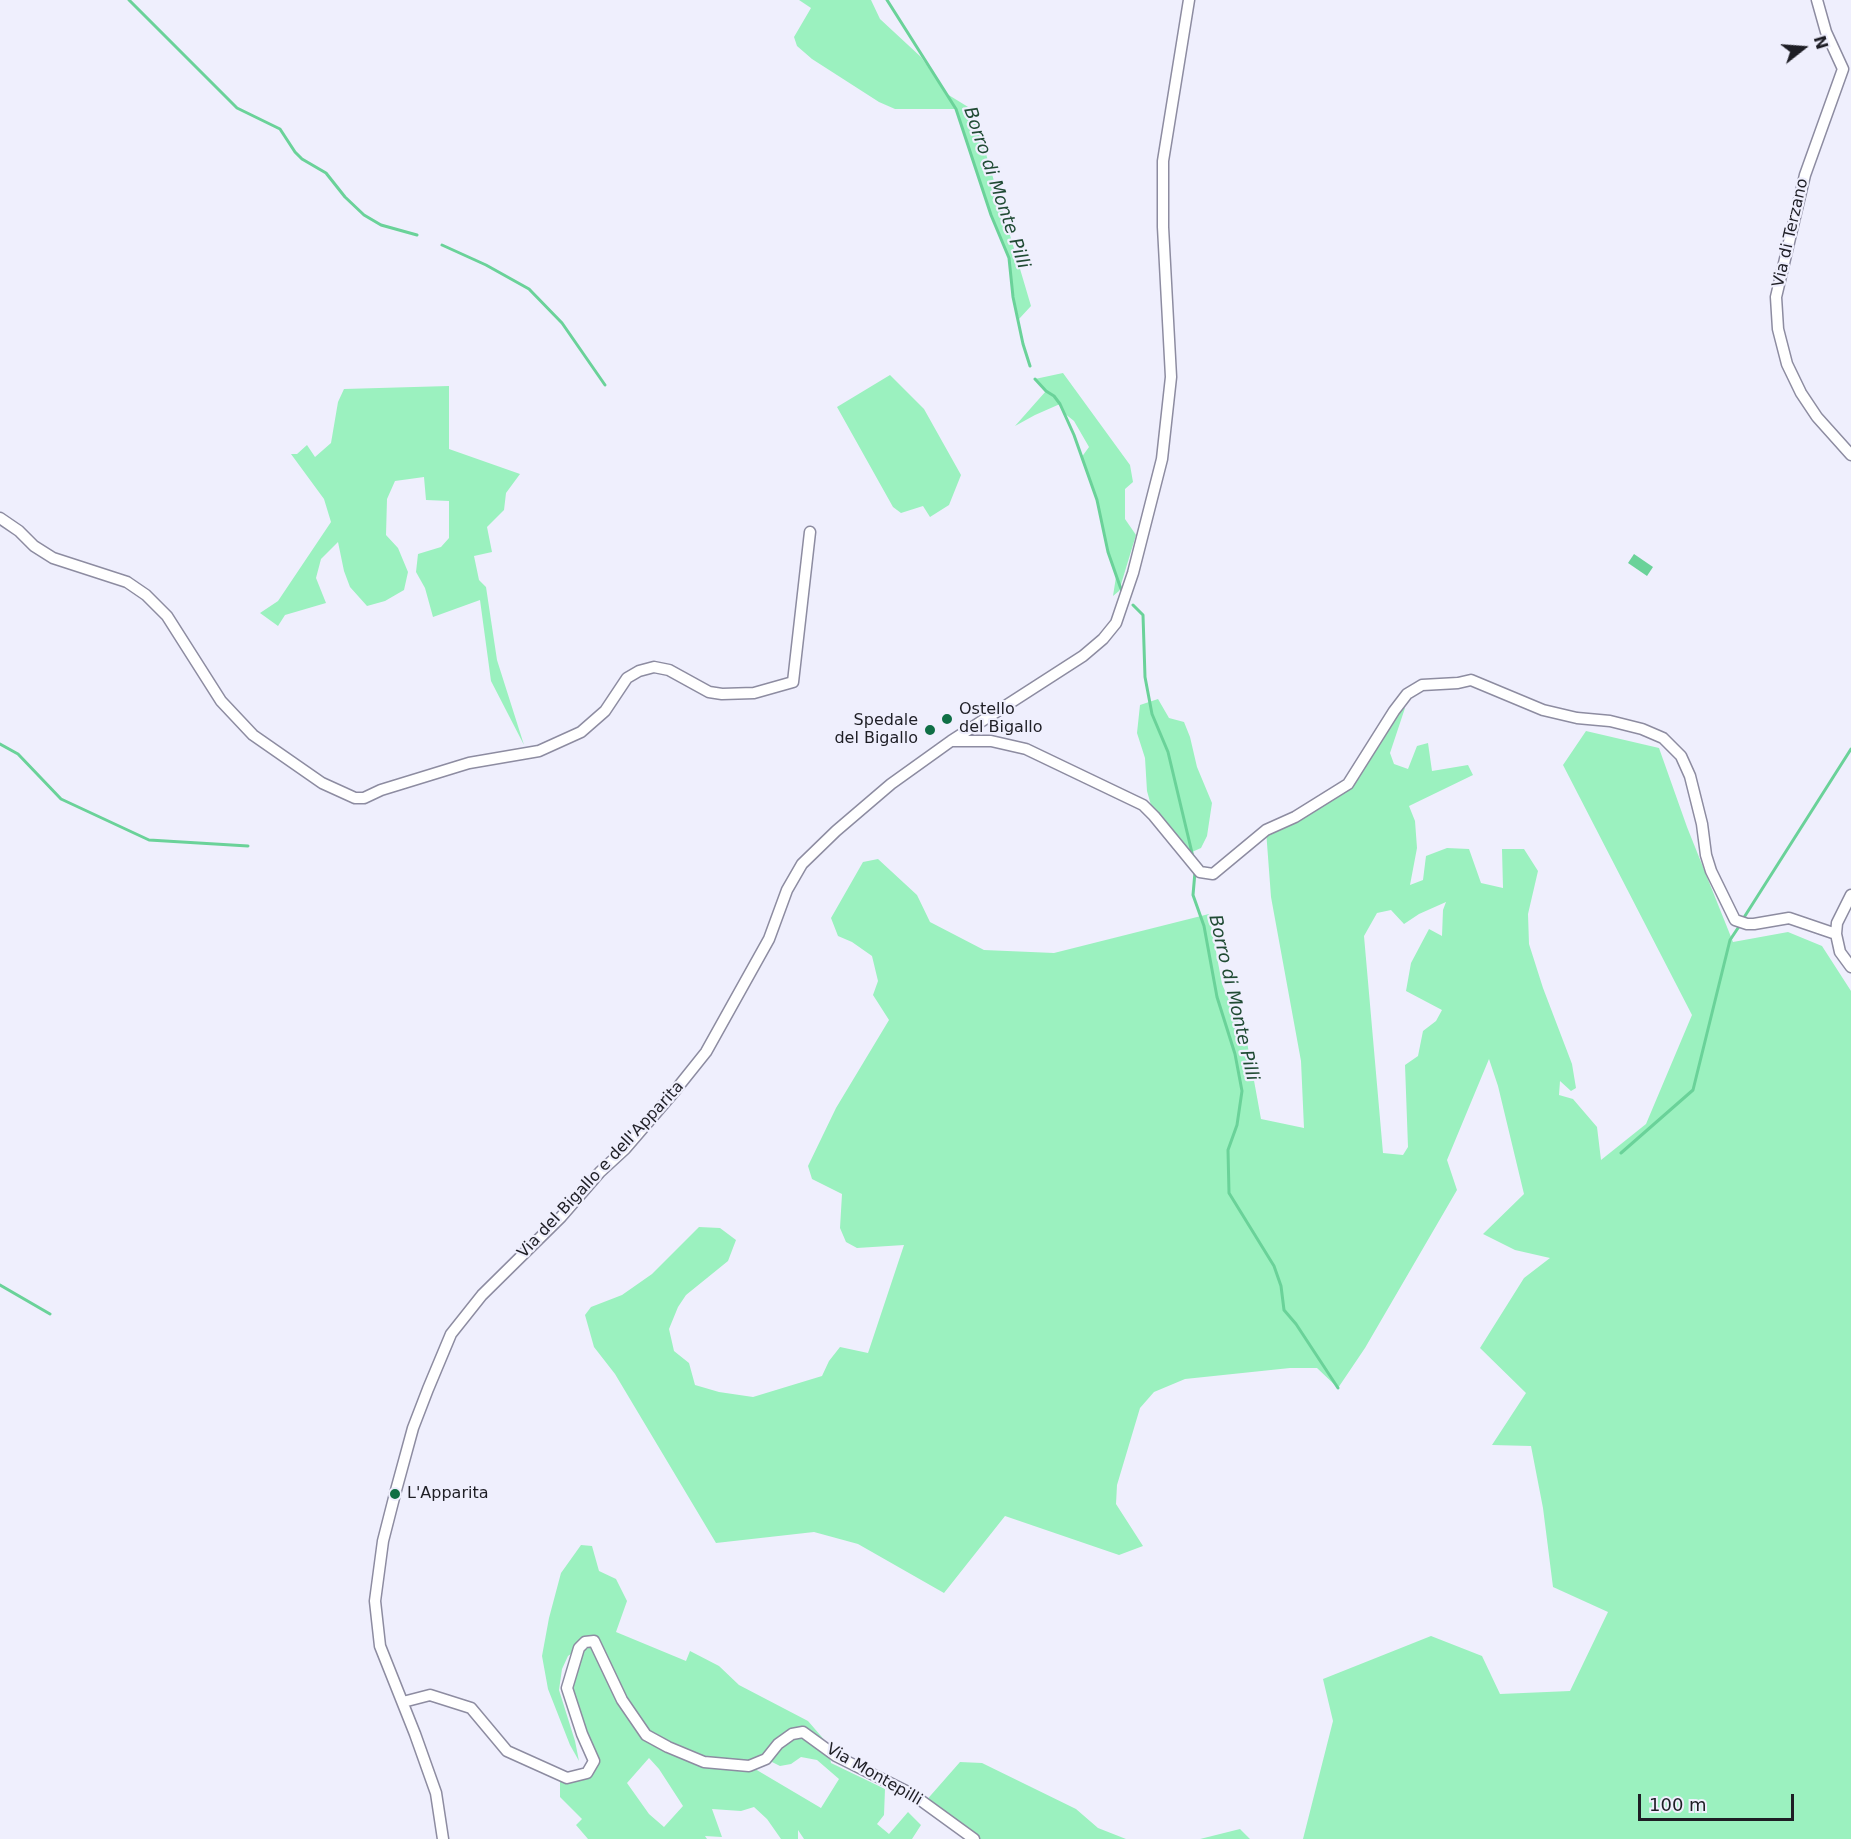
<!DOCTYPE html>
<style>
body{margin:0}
#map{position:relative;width:1851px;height:1839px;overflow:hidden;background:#efeffd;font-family:"DejaVu Sans",sans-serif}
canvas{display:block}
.north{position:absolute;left:1773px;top:18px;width:60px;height:60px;-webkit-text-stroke:4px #efeffd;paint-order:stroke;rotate:73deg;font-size:16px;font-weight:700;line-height:24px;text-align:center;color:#1e1e25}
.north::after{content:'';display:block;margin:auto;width:21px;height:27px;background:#1e1e25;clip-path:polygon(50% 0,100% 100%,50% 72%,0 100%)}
.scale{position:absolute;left:1638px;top:1794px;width:156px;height:27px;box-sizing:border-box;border:3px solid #1e1e25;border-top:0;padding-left:8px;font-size:18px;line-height:21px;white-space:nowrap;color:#1e1e25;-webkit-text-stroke:4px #efeffd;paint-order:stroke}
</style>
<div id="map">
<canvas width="1851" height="1839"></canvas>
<div class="north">N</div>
<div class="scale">100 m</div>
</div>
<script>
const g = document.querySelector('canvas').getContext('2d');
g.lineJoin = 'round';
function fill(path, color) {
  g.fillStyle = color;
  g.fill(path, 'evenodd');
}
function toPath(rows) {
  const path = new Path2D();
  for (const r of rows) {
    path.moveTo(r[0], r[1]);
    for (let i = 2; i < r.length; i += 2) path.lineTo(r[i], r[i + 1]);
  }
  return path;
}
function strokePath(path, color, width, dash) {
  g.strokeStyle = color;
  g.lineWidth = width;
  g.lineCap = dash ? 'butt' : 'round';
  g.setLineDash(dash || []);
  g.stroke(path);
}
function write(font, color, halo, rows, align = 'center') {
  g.font = font + ' "DejaVu Sans",sans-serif';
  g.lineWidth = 4.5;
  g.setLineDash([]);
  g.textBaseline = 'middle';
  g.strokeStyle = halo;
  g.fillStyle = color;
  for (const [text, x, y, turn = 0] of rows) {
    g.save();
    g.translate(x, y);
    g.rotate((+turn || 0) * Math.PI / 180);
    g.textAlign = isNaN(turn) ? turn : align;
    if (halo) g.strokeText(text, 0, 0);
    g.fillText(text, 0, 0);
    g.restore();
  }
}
const green = toPath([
 [799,0,871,0,880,19,921,57,947,94,973,110,1031,306,1019,319,1013,297,1009,258,991,215,956,109,895,109,879,102,812,59,797,46,794,37,811,8],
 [1063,373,1130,465,1133,482,1125,489,1125,519,1136,535,1119,591,1113,596,1116,577,1108,552,1097,500,1081,458,1089,447,1074,421,1064,413,1060,404,1035,415,1015,426,1046,391,1035,379],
 [890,375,924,409,961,475,949,505,930,517,923,506,901,513,893,507,837,407],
 [449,386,449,449,520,474,506,493,504,510,487,527,492,552,474,556,479,580,486,587,497,660,524,745,491,681,480,600,433,617,425,588,416,572,418,554,441,547,449,538,449,501,426,500,424,477,395,481,387,499,386,535,398,548,408,572,404,590,385,601,367,606,350,587,344,571,338,542,321,559,316,578,326,603,285,615,278,626,260,613,278,601,331,522,324,499,291,454,297,454,307,445,315,457,331,443,338,402,344,389],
 [1158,699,1169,718,1184,722,1190,737,1197,767,1212,803,1207,836,1201,848,1185,855,1154,816,1147,791,1145,758,1137,733,1140,705],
 [1405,708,1390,753,1394,764,1408,769,1417,746,1428,743,1432,771,1468,765,1473,775,1409,806,1415,821,1417,848,1410,885,1423,880,1426,856,1447,848,1469,849,1481,883,1503,888,1502,849,1524,849,1538,871,1528,914,1529,944,1543,988,1572,1064,1576,1088,1571,1091,1560,1081,1559,1095,1573,1099,1597,1127,1601,1160,1646,1124,1692,1015,1563,765,1586,731,1659,748,1687,827,1733,942,1788,932,1822,946,1851,991,1851,1839,1303,1839,1333,1721,1323,1679,1431,1636,1482,1656,1500,1694,1570,1691,1608,1612,1553,1587,1543,1508,1531,1446,1492,1445,1526,1393,1480,1348,1524,1278,1550,1258,1515,1250,1483,1234,1524,1194,1498,1086,1489,1059,1447,1160,1457,1190,1365,1348,1338,1388,1317,1368,1290,1368,1185,1379,1154,1392,1140,1408,1117,1485,1116,1504,1143,1546,1119,1555,1005,1516,944,1593,858,1544,814,1532,716,1543,615,1374,594,1347,585,1315,591,1307,622,1295,652,1274,699,1227,720,1228,736,1240,728,1261,686,1295,678,1307,669,1329,674,1351,689,1363,695,1385,719,1392,753,1397,822,1376,829,1361,840,1347,868,1353,904,1245,857,1248,846,1242,840,1228,842,1194,812,1179,808,1166,836,1108,889,1020,873,995,878,981,872,956,852,942,838,936,831,918,863,862,878,859,917,895,930,922,984,950,1054,953,1209,914,1222,984,1247,1042,1261,1119,1304,1128,1301,1061,1271,897,1266,830,1348,784,1394,711],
 [1446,902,1443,910,1442,936,1429,929,1411,963,1406,991,1442,1010,1436,1021,1423,1031,1418,1056,1405,1065,1408,1147,1403,1155,1383,1153,1364,936,1377,913,1391,910,1404,924,1419,914],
 [581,1545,592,1546,599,1571,616,1579,627,1601,616,1632,686,1661,690,1651,719,1666,739,1685,808,1721,827,1743,831,1763,885,1789,884,1815,877,1824,889,1834,908,1812,921,1825,912,1839,804,1839,798,1830,798,1839,781,1839,767,1819,754,1807,741,1811,712,1809,722,1837,705,1836,707,1839,588,1839,576,1825,582,1819,560,1797,560,1775,587,1773,594,1761,567,1688,578,1649,568,1656,562,1669,559,1690,575,1741,579,1761,570,1745,548,1689,542,1656,549,1618,561,1573],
 [801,1757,817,1760,839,1779,821,1808,750,1766,766,1759,780,1766,791,1764],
 [649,1758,659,1769,683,1806,664,1827,649,1814,627,1783],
 [960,1762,982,1763,1076,1809,1098,1828,1126,1839,974,1839,924,1803],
 [1240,1829,1250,1839,1200,1839]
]);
const water = toPath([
 [1634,554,1653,567,1647,576,1628,563]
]);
const stream = toPath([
 [129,0,237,108,280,129,295,152,302,159,326,173,345,197,364,215,381,225,417,235],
 [887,0,956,109,991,215,1009,258,1013,297,1023,344,1030,366],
 [442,245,486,265,529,289,562,323,605,385],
 [1035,379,1046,391,1054,396,1060,404,1074,435,1097,500,1108,552,1122,592],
 [1133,605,1143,615,1145,677,1152,714,1168,752,1193,857],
 [0,744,18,754,61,799,149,840,248,846],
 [1195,872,1193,895,1204,926,1217,997,1235,1054,1242,1091,1237,1125,1228,1150,1229,1193,1274,1266,1281,1286,1284,1310,1296,1324,1338,1388],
 [1743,919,1851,749],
 [1621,1153,1693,1090,1730,940,1740,925],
 [0,1285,50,1314]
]);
const minor = toPath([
 [1817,0,1826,32,1843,69,1805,175,1776,297,1778,329,1787,364,1801,393,1817,417,1851,455],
 [0,518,19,531,34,546,53,558,127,582,146,595,167,616,221,701,253,735,322,783,355,798,364,798,381,790,469,763,539,751,581,732,605,711,627,678,639,671,654,667,669,670,709,692,722,694,754,693,793,682,810,532],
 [952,741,991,741,1026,749,1143,805,1154,816,1200,872,1213,874,1266,830,1295,817,1348,784,1394,711,1407,694,1422,685,1458,683,1471,680,1543,710,1577,718,1610,721,1642,729,1663,738,1681,756,1690,776,1702,824,1706,855,1711,871,1735,920,1747,924,1754,924,1789,918,1836,934],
 [1851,895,1837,923,1836,934,1840,952,1851,967],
 [403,1702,430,1695,471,1708,507,1751,567,1778,587,1773,594,1761,582,1734,567,1688,579,1648,585,1642,594,1641,622,1700,646,1735,668,1747,704,1762,749,1766,766,1759,778,1744,792,1734,803,1732,836,1756,912,1794,974,1839],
 [443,1839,436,1793,415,1734,380,1646,375,1601,383,1541,395,1494,413,1428,428,1389,451,1334,482,1295,561,1217,600,1172,625,1149,674,1092,706,1052,769,939,787,890,802,864,836,831,891,784,951,741,1083,656,1103,639,1116,623,1133,573,1162,459,1171,377,1163,227,1163,161,1189,0]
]);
const markers = [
 [947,719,6,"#0f6f45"],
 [930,730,6,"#0f6f45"],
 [395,1494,6,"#0f6f45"]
];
const streetNames = [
 ["Via di Terzano",1791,233,-77],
 ["Via del Bigallo e dell'Apparita",601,1170,-47],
 ["Via Montepilli",874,1775,30]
];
const poiNames = [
 ["Ostello",959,710],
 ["del Bigallo",959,728],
 ["Spedale",918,721,"right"],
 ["del Bigallo",918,739,"right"],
 ["L'Apparita",407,1494]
];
const waterNames = [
 ["Borro di Monte Pilli",996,188,71],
 ["Borro di Monte Pilli",1233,998,77]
];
fill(green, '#9bf1bf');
fill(water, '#6ad299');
strokePath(stream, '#6ad299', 3);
strokePath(minor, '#8d8ca1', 13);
strokePath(minor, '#fff', 10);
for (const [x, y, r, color] of markers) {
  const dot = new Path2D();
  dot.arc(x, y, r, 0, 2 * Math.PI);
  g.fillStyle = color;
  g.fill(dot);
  strokePath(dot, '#efeffd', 2);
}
write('16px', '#1e1e25', '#efeffd', streetNames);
write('16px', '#1e1e25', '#efeffd', poiNames, 'left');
write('italic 18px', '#204b34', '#efeffd', waterNames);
</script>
